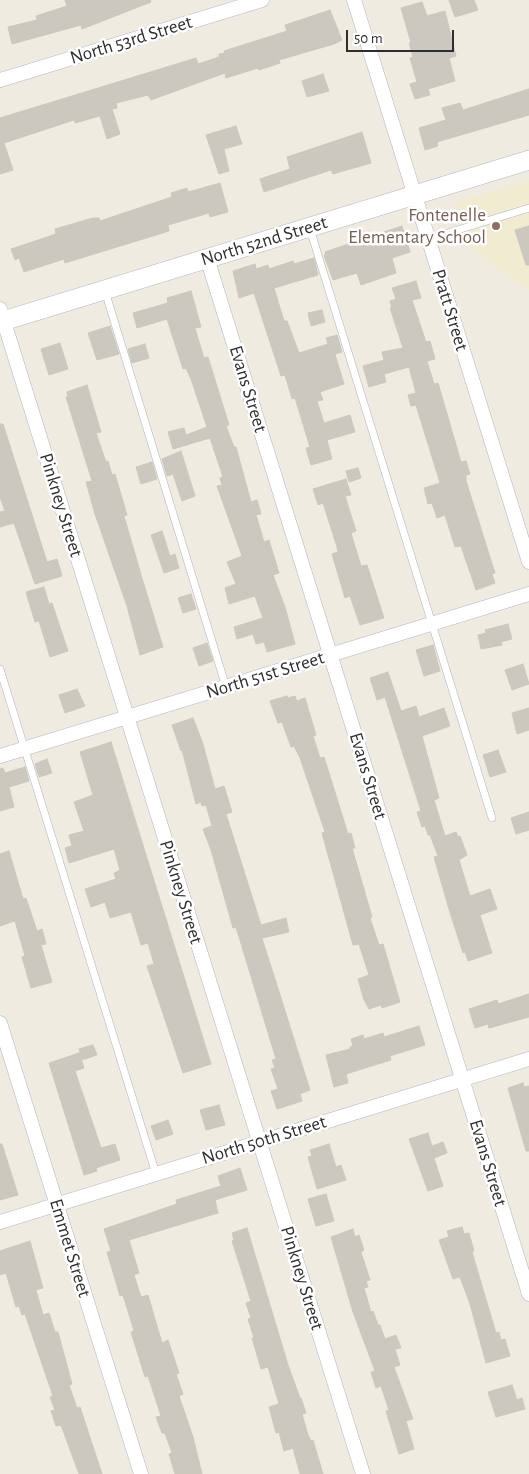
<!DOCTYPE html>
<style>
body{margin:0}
#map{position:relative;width:529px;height:1474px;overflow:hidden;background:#efebe1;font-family:"Alegreya Sans",sans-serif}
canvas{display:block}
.scale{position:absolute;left:346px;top:30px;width:108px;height:22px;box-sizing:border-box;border:2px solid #2e2e2e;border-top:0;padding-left:6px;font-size:15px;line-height:18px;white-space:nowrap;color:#2e2e2e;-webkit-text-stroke:4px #fff;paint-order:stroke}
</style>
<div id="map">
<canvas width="529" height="1474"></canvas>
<div class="scale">50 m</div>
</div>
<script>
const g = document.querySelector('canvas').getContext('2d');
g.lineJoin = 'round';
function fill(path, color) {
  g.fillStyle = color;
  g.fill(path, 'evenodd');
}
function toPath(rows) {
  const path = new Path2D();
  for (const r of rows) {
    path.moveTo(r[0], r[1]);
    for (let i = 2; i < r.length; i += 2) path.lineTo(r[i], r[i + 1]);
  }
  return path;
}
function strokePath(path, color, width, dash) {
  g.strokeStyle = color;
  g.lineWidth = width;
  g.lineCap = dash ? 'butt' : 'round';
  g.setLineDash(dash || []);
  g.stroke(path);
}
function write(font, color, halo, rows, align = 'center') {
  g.font = font + ' "Alegreya Sans",sans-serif';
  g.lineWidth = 5;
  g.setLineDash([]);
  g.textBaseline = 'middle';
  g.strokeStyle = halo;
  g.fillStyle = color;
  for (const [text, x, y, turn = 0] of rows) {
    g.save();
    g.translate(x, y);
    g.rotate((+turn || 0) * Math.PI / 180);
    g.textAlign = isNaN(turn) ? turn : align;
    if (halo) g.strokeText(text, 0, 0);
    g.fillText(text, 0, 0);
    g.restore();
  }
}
const education = toPath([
 [529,180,529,291,471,249,454,203]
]);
const building = toPath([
 [65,0,150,0,151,2,82,29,81,25,12,44,8,27,37,20,36,16,67,6,65,0],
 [449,0,474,0,478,10,455,17,449,0],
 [422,2,427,16,445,11,456,56,449,58,455,81,428,89,430,95,415,99,410,84,417,82,410,58,413,57,409,43,411,43,401,8,422,2],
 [330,10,342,40,334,44,279,60,280,63,259,70,258,68,226,78,225,73,151,100,148,95,116,103,117,108,112,109,120,134,107,139,100,116,75,123,74,120,4,143,13,170,0,174,0,118,196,58,198,64,219,57,219,54,225,53,224,51,287,31,285,25,330,10],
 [323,74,329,91,307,97,302,81,323,74],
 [529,89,529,115,437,142,438,146,425,150,419,128,446,120,442,108,460,103,463,110,529,89],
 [236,126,242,144,224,149,229,171,219,174,206,135,236,126],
 [362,132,371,163,333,174,331,170,264,192,260,179,290,169,287,157,362,132],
 [220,183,228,212,210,217,209,213,168,225,169,231,65,263,64,259,24,272,19,258,15,260,11,249,56,234,55,229,93,218,99,218,100,221,172,197,171,193,187,188,188,192,220,183],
 [402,226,410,252,392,258,396,273,361,285,357,273,333,280,324,255,326,255,325,252,402,226],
 [529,226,529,265,526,265,515,230,529,226],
 [314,258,318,275,274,288,284,321,287,321,299,353,328,344,326,338,337,335,342,352,335,354,344,384,320,392,323,400,317,401,324,423,350,415,355,432,327,440,332,459,311,465,306,448,310,447,295,398,292,399,285,375,281,376,254,293,239,298,233,271,255,264,256,269,268,265,269,269,293,261,294,264,314,258],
 [416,281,421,298,412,300,426,342,430,341,435,359,427,361,434,384,438,383,461,462,466,461,470,474,466,475,466,481,495,573,492,574,495,583,476,590,461,546,455,547,445,515,437,518,432,503,428,504,424,488,440,483,416,405,411,406,408,395,416,393,409,367,384,374,386,382,369,387,363,366,384,360,382,352,403,348,390,308,392,308,390,301,396,299,392,288,416,281],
 [191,291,201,327,195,328,197,335,204,358,208,357,229,425,226,426,234,447,236,447,251,502,257,500,261,514,256,515,264,542,269,540,279,573,273,575,285,607,295,644,267,652,264,642,256,644,253,634,237,639,234,627,263,618,255,596,229,604,225,588,236,584,227,562,242,556,217,486,222,485,220,478,223,477,210,438,173,449,168,432,184,428,186,435,207,427,191,379,186,368,183,369,167,319,137,328,133,313,168,303,167,298,191,291],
 [322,310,325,322,311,326,308,313,322,310],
 [110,326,119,354,97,360,88,333,110,326],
 [60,343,68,369,49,375,41,349,60,343],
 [145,344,149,358,132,363,128,349,145,344],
 [87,385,101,432,96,433,106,462,108,461,112,475,115,474,127,515,124,516,142,578,163,647,140,655,127,606,95,514,86,482,92,481,66,397,68,397,67,392,87,385],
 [0,424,3,424,47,562,57,559,62,576,35,584,14,523,0,527,0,512,5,511,0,497,0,424],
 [181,451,195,496,182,501,173,474,167,476,162,459,181,451],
 [152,462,157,479,141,484,136,467,152,462],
 [358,468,361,478,349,482,346,471,358,468],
 [346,479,351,495,345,496,356,531,351,533,361,566,367,565,384,618,360,625,350,596,345,598,332,554,338,552,337,547,323,503,318,505,313,489,346,479],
 [162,531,170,556,175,554,179,568,164,573,151,535,162,531],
 [44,587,49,604,52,603,68,651,50,657,39,621,35,622,26,592,44,587],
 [191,594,196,609,183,613,178,598,191,594],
 [508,624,512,639,501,642,502,645,481,649,478,635,486,633,485,630,508,624],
 [207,643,213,661,199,666,193,648,207,643],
 [433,645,440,671,424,676,416,650,433,645],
 [523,664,529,684,512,690,505,670,523,664],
 [388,672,401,711,416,706,419,717,444,708,450,726,422,736,439,798,434,800,445,836,456,832,458,837,460,836,467,855,459,860,470,896,490,889,497,909,480,915,492,953,468,961,465,952,463,953,448,906,434,857,438,856,430,835,428,835,425,826,422,827,417,812,421,811,385,697,377,700,370,678,388,672],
 [77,689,85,706,65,713,59,695,77,689],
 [287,696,288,698,295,696,297,701,305,698,316,735,313,736,320,758,324,757,348,834,351,833,355,848,352,848,372,917,370,918,379,945,383,944,400,1002,382,1008,381,1005,369,1009,364,1000,358,979,369,975,359,944,353,945,322,833,325,832,300,758,294,746,291,747,282,722,278,723,270,701,287,696],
 [529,708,529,730,517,734,512,713,529,708],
 [193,718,203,744,215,789,224,786,232,812,226,814,261,925,286,918,289,932,262,938,310,1090,300,1094,302,1101,277,1109,271,1091,278,1089,271,1069,275,1068,272,1060,276,1059,236,927,233,928,211,850,203,829,212,826,206,805,202,806,201,802,196,804,182,750,181,751,172,725,193,718],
 [111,742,211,1064,183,1073,147,966,154,964,148,943,141,945,131,912,110,918,105,902,91,907,85,889,116,879,114,873,120,870,114,849,69,863,65,848,72,846,69,835,84,831,74,802,93,795,80,752,111,742],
 [498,750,506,772,490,777,483,755,498,750],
 [47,759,52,773,39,777,35,764,47,759],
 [25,767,29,781,9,787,14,807,0,811,0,769,3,768,5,773,25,767],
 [529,812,529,830,516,834,511,818,529,812],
 [9,851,23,899,26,898,37,931,42,929,46,944,41,945,52,982,31,988,22,957,25,956,15,921,0,926,0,854,9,851],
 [529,994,529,1017,489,1028,488,1024,475,1028,469,1009,497,1000,498,1004,529,994],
 [419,1026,425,1045,390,1056,391,1060,346,1074,348,1083,334,1087,326,1055,350,1049,350,1047,353,1046,351,1039,363,1035,364,1039,383,1033,384,1037,419,1026],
 [93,1045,97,1055,82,1060,79,1049,93,1045],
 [79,1053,84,1068,75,1071,101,1148,115,1144,120,1160,96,1168,97,1171,84,1175,49,1063,79,1053],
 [523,1083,524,1087,529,1086,529,1151,526,1151,508,1088,523,1083],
 [219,1105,225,1125,206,1130,200,1110,219,1105],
 [168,1120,173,1134,156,1140,151,1126,168,1120],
 [428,1133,432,1146,443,1142,447,1153,434,1158,443,1186,428,1191,409,1139,428,1133],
 [0,1144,2,1144,18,1195,0,1200,0,1144],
 [329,1144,336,1167,341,1165,346,1180,317,1189,308,1157,312,1156,310,1150,329,1144],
 [240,1168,247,1190,215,1200,218,1213,129,1240,139,1273,134,1275,141,1297,148,1295,162,1343,168,1340,179,1373,176,1374,183,1394,179,1396,193,1437,202,1474,175,1474,169,1454,172,1453,165,1433,162,1433,156,1417,161,1416,148,1376,145,1377,131,1332,134,1331,123,1295,120,1296,107,1252,111,1251,104,1229,177,1204,176,1200,221,1186,218,1176,240,1168],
 [326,1194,334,1221,316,1226,308,1199,326,1194],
 [462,1227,464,1234,469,1233,474,1251,472,1252,496,1333,499,1332,501,1340,505,1339,510,1356,486,1363,470,1304,460,1277,453,1279,439,1240,449,1237,447,1231,462,1227],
 [247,1228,288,1365,300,1398,301,1398,306,1413,302,1414,308,1435,311,1441,313,1440,323,1474,300,1474,293,1448,284,1451,279,1432,276,1433,269,1407,279,1404,268,1367,261,1369,252,1338,254,1338,248,1319,251,1318,246,1303,251,1301,232,1241,234,1240,232,1233,247,1228],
 [353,1229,355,1237,359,1235,364,1250,361,1252,370,1280,366,1281,368,1287,364,1288,371,1312,373,1311,378,1325,380,1325,385,1339,396,1335,401,1348,395,1349,400,1365,394,1367,413,1419,406,1421,414,1449,399,1454,386,1411,389,1410,381,1386,376,1388,371,1372,375,1371,353,1312,331,1237,353,1229],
 [30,1241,43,1288,36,1290,43,1315,49,1313,55,1332,58,1332,72,1384,69,1385,77,1408,80,1407,102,1474,79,1474,61,1425,56,1426,51,1411,55,1410,50,1397,53,1396,25,1314,22,1315,19,1306,16,1307,6,1273,0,1275,0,1251,30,1241],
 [512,1385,517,1400,522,1398,525,1409,496,1417,488,1392,512,1385]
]);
const service = toPath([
 [310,229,492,818],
 [428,239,529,208],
 [105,291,226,687],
 [0,669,156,1174]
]);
const minor = toPath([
 [354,0,529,562],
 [0,80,262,0],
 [207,258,529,1294],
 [0,309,363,1474],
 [0,756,529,594],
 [0,1023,141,1474],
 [0,1222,529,1059]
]);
const secondary = toPath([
 [0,322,529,160]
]);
const markers = [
 [496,226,5,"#8d6e63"]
];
const streetNames = [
 ["North 53rd Street",131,40,-17],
 ["North 52nd Street",264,241,-17],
 ["Pratt Street",450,310,73],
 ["Evans Street",248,389,73],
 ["Pinkney Street",61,505,73],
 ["North 51st Street",265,675,-17],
 ["Evans Street",368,776,73],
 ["Pinkney Street",181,892,73],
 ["North 50th Street",264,1140,-17],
 ["Evans Street",488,1163,73],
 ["Emmet Street",70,1248,73],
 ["Pinkney Street",302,1278,73]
];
const educationNames = [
 ["Fontenelle",486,215],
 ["Elementary School",486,237]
];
fill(education, '#f0ebd1');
fill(building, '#cbc9bf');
strokePath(building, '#cbc8ba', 1);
strokePath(service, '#b4b4c1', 8);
strokePath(minor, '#b4b4c1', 15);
strokePath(secondary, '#b4b4c1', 20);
strokePath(service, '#fff', 7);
strokePath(minor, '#fff', 14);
strokePath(secondary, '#fff', 19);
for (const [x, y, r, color] of markers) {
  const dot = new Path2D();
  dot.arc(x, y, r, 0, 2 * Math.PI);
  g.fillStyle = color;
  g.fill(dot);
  strokePath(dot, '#fff', 2);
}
write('19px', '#2e2e2e', '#fff', streetNames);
write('19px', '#785e54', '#fff', educationNames, 'right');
</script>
